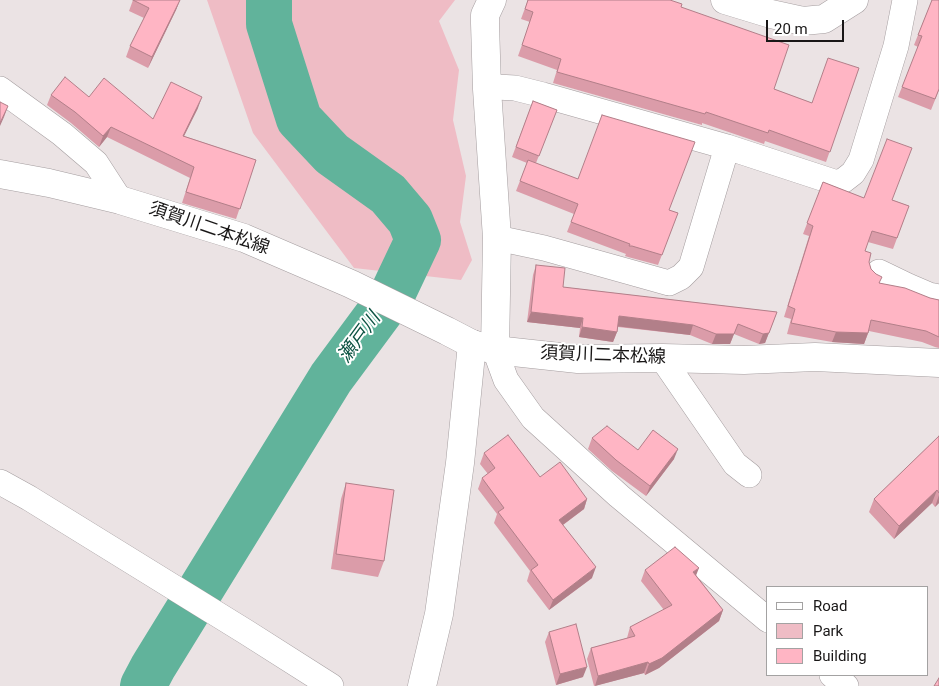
<!DOCTYPE html>
<meta charset="utf-8">
<style>
body{margin:0}
#map{position:relative;width:939px;height:686px;overflow:hidden;background:#ebe3e4;font-family:Roboto,sans-serif}
canvas{display:block}
.legend{position:absolute;left:766px;top:586px;width:162px;height:90px;box-sizing:border-box;background:#fff;border:1px solid #a3a2a2;margin:0;padding:6px 9px;list-style:none;font-size:15px;color:#191717}
.legend li{display:flex;align-items:center;gap:10px;height:25px}
.legend b{width:25px;border:1px solid #a3a2a2}
.scale{position:absolute;left:766px;top:20px;width:78px;height:22px;box-sizing:border-box;border:2px solid #191717;border-top:0;padding-left:6px;font-size:15px;line-height:18px;white-space:nowrap;color:#191717;-webkit-text-stroke:4px #fff;paint-order:stroke}
</style>
<div id="map">
<canvas width="939" height="686"></canvas>
<ul class="legend">
<li><b style="height:6px;background:#fff"></b>Road</li>
<li><b style="height:14px;background:#efbcc5"></b>Park</li>
<li><b style="height:14px;background:#ffb5c4"></b>Building</li>
</ul>
<div class="scale">20 m</div>
</div>
<script>
const g = document.querySelector('canvas').getContext('2d');
g.lineJoin = 'round';
function fill(path, color) {
  g.fillStyle = color;
  g.fill(path, 'evenodd');
}
function toPath(rows) {
  const path = new Path2D();
  for (const r of rows) {
    path.moveTo(r[0], r[1]);
    for (let i = 2; i < r.length; i += 2) path.lineTo(r[i], r[i + 1]);
  }
  return path;
}
function strokePath(path, color, width, dash) {
  g.strokeStyle = color;
  g.lineWidth = width;
  g.lineCap = dash ? 'butt' : 'round';
  g.setLineDash(dash || []);
  g.stroke(path);
}
function write(font, color, halo, rows, align = 'center') {
  g.font = font + ' Roboto,"Noto Sans JP",sans-serif';
  g.lineWidth = 4;
  g.setLineDash([]);
  g.textBaseline = 'middle';
  g.strokeStyle = halo;
  g.fillStyle = color;
  for (const [text, x, y, turn = 0] of rows) {
    g.save();
    g.translate(x, y);
    g.rotate((+turn || 0) * Math.PI / 180);
    g.textAlign = isNaN(turn) ? turn : align;
    if (halo) g.strokeText(text, 0, 0);
    g.fillText(text, 0, 0);
    g.restore();
  }
}
const green = toPath([
 [207,0,455,0,439,21,459,70,453,120,466,176,460,222,472,260,461,280,354,268,253,133]
]);
const river = toPath([
 [143,686,153,667,331,378,391,297,418,240,410,220,388,194,332,154,299,119,269,24,269,0]
]);
const minor = toPath([
 [0,89,62,134,96,163,120,200],
 [487,89,496,87,515,88,543,95,727,147],
 [497,238,544,248,669,283,681,277,691,267,727,147,837,183,844,180,853,173,861,160,896,46,905,0],
 [879,272,908,286,929,295,939,297],
 [495,350,506,380,533,418,619,496,768,620],
 [662,358,735,464,749,475],
 [0,482,29,498,246,632,331,686],
 [832,675,846,686]
]);
const tertiary = toPath([
 [492,0,485,15,485,23,487,89,497,238,495,350],
 [725,0,771,14,803,21,824,19,854,0],
 [422,686,439,614,460,463,472,344]
]);
const secondary = toPath([
 [0,174,49,183,120,200,244,238,351,284,447,331,472,344,495,350,578,359,662,358,744,360,815,357,939,363]
]);
const wall = toPath([
 [133,0,180,0,176,10,148,68,126,57,130,46,144,18,129,11],
 [528,0,681,7,774,89,812,103,859,68,826,162,765,141,764,144,702,123,702,125,553,83,557,70,518,56,530,22,521,19],
 [932,0,939,90,931,110,898,97,918,47,914,45],
 [51,95,89,97,153,119,198,108,184,136,256,160,236,219,182,203,190,178,107,137,99,147,71,123,47,105],
 [533,101,557,110,536,163,578,179,678,213,658,265,628,257,625,256,626,254,567,232,574,214,516,191,527,163,512,157],
 [823,182,864,198,893,200,909,206,893,249,868,242,865,251,871,269,880,283,930,298,939,300,939,348,935,347,922,342,869,331,864,344,832,342,787,334,791,319,784,317,809,236,803,234],
 [536,265,563,287,777,312,765,343,759,344,734,334,730,344,712,344,690,335,618,327,617,332,613,342,579,337,580,328,527,322,533,275],
 [939,436,939,503,935,507,932,503,894,539,869,512,874,499],
 [592,438,638,450,674,459,646,496,612,471,588,449],
 [484,453,540,477,587,499,584,509,563,525,592,578,549,610,527,581,530,571,494,523,497,514,478,489,482,478,488,474,480,464],
 [346,483,384,561,378,577,331,569,341,499],
 [645,570,696,575,723,610,719,621,659,668,645,675,644,673,594,686,587,659,591,648,627,638,630,627,664,610,641,581],
 [549,632,583,677,556,685,545,642]
]);
const shadedWall = toPath([
 [180,0,176,10,148,68,152,57],
 [202,97,198,108,179,146,183,136],
 [8,106,4,117,0,126,0,123],
 [111,127,107,137,99,147,103,136],
 [531,312,583,318,580,328,527,322],
 [777,312,765,343,759,344,763,334],
 [619,316,693,325,690,335,615,326],
 [738,324,730,344,712,344,716,334],
 [582,327,617,332,613,342,579,337],
 [836,332,868,333,864,344,832,342],
 [678,449,674,459,646,496,650,486],
 [937,490,932,503,894,539,899,526],
 [939,495,939,503,935,507],
 [587,499,584,509,556,530,559,520],
 [596,567,592,578,549,610,553,600],
 [699,568,695,578,693,572],
 [723,610,719,621,659,668,645,675,649,664],
 [648,662,644,673,595,686,598,676],
 [587,667,583,677,556,685,560,674]
]);
const building = toPath([
 [133,0,180,0,152,57,130,46,149,8,133,0],
 [528,0,670,0,682,4,681,7,789,45,774,89,812,103,828,58,859,68,830,152,769,130,768,133,706,112,705,114,557,72,561,59,522,45,533,12,525,9,528,0],
 [932,0,939,0,939,89,935,99,902,87,922,36,918,35,932,0],
 [65,77,89,97,104,78,153,119,171,82,202,97,183,136,256,160,240,209,186,192,194,167,111,127,103,136,75,112,51,95,65,77],
 [533,101,557,110,539,156,516,147,533,101],
 [0,102,8,106,0,123,0,102],
 [602,115,695,142,669,210,678,213,662,255,632,246,629,246,630,244,571,222,578,204,520,181,528,160,578,179,602,115],
 [887,139,912,148,892,200,909,206,897,238,872,231,865,251,871,253,869,262,871,269,876,274,882,277,879,283,905,288,930,298,939,300,939,337,926,331,871,320,868,333,836,332,791,323,795,309,788,306,813,226,807,223,823,182,864,198,887,139],
 [536,265,565,268,563,287,777,312,769,333,763,334,738,324,734,334,716,334,693,325,619,316,617,332,582,327,583,318,531,312,536,265],
 [607,426,638,450,653,430,678,449,650,486,616,460,592,438,607,426],
 [508,435,540,477,560,462,587,499,559,520,596,567,553,600,531,570,538,565,498,512,504,508,482,478,495,468,484,453,508,435],
 [939,436,939,493,937,490,899,526,874,499,939,436],
 [346,483,394,490,384,561,336,554,346,483],
 [675,547,699,568,693,572,723,610,662,658,649,664,648,662,598,676,591,648,635,636,630,627,672,605,645,570,675,547],
 [576,624,587,667,560,674,549,632,576,624],
 [939,678,939,686,934,686,939,678]
]);
const streetNames = [
 ["須賀川二本松線",209,229,19],
 ["須賀川二本松線",603,356,2]
];
const waterNames = [
 ["瀬戸川",360,338,-54]
];
fill(green, '#efbcc5');
strokePath(river, '#61b39b', 46);
strokePath(minor, '#a49d9f', 26);
strokePath(tertiary, '#a49d9f', 29);
strokePath(secondary, '#a49d9f', 29);
strokePath(minor, '#fff', 25);
strokePath(tertiary, '#fff', 28);
strokePath(secondary, '#fff', 28);
fill(wall, '#db9ca9');
fill(shadedWall, '#b27f89');
fill(building, '#ffb5c4');
strokePath(building, '#b27f89', 1);
write('18px', '#191717', '#fff', streetNames);
write('italic 19px', '#0d5343', '#fff', waterNames);
</script>
